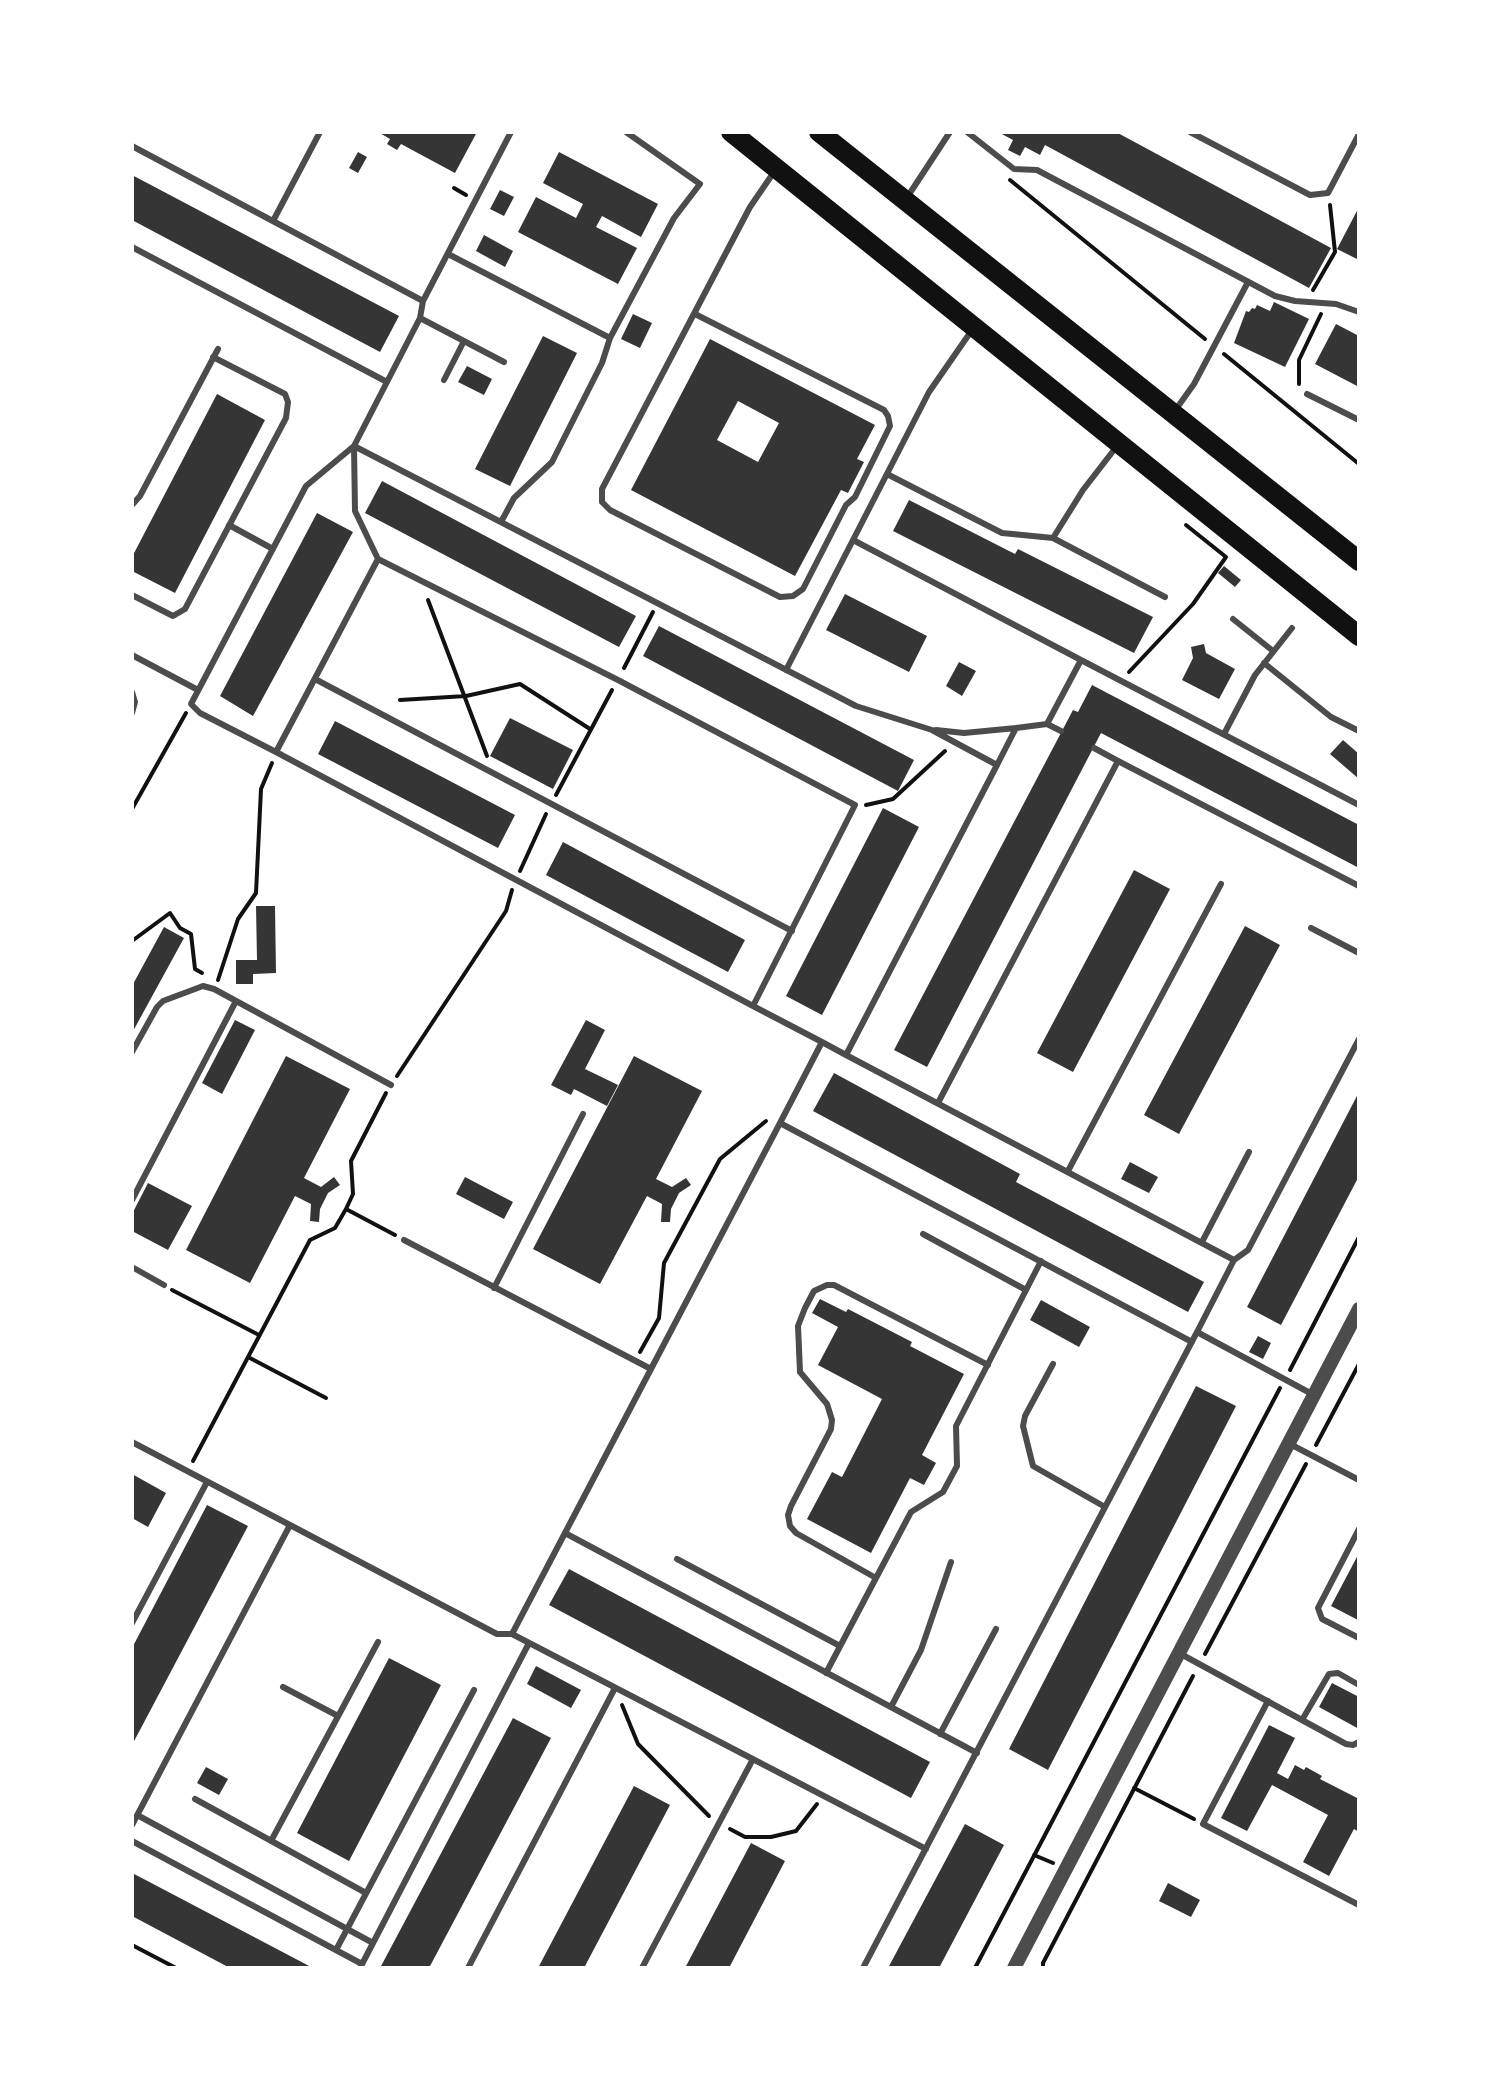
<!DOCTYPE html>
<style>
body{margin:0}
#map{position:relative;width:1491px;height:2100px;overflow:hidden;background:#fff;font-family:Roboto,sans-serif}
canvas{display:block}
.frame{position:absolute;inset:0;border:134px solid #fff;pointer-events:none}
</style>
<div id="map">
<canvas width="1491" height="2100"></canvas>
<div class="frame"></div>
</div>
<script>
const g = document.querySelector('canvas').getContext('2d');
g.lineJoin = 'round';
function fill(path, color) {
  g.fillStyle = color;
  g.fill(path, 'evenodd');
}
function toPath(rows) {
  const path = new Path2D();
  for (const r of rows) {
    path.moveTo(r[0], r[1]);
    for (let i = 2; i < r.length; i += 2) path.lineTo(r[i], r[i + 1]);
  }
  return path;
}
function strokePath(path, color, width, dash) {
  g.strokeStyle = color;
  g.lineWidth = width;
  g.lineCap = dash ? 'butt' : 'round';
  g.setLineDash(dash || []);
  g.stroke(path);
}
const building = toPath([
 [378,132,477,132,455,173,401,144,397,150,387,144,390,139],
 [998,132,1116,132,1331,248,1309,288,1045,145,1040,155,1025,147,1020,156,1008,150,1013,140],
 [358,152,367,157,358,173,349,168],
 [559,152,658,204,641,237,602,216,596,227,637,248,618,284,518,232,536,197,576,218,583,204,543,183],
 [132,175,399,316,380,352,132,220],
 [500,190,514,197,504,216,490,209],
 [1359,207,1359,260,1337,249],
 [484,235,513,251,505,267,476,251],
 [1274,302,1309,319,1285,367,1234,343,1246,311,1249,312,1252,308,1255,309,1257,305,1270,311],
 [633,314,652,323,640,348,621,339],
 [1336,324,1359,336,1359,387,1315,364],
 [543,336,577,353,510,486,475,469],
 [710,339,875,425,857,459,864,462,848,493,841,490,795,576,631,490],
 [738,401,779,423,758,462,717,440],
 [467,366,492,379,484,395,458,382],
 [217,394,265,420,175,593,132,571,132,557],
 [382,481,636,616,619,647,365,513],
 [909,500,1015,554,1018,549,1153,617,1134,653,893,531],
 [317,513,353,532,253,716,220,696],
 [1224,566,1241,580,1235,587,1218,573],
 [845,594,927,636,909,672,826,630],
 [659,626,914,760,898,791,643,656],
 [1204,644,1206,653,1235,669,1219,699,1182,680,1193,658,1191,647],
 [959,662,976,671,962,696,946,686],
 [1092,685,1359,825,1359,868,1101,733,927,1067,894,1050,1073,710,1078,712],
 [510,718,573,750,553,789,490,756],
 [335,721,515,815,498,848,318,754],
 [1343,740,1359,754,1359,779,1330,754],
 [883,808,919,827,822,1015,786,996],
 [563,842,745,940,728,972,546,875],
 [1134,870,1170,889,1073,1072,1037,1053],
 [256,906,275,906,276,973,253,974,253,984,236,984,236,960,257,960],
 [1245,926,1280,945,1179,1134,1144,1115],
 [164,927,184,938,132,1033,132,986],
 [235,1020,255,1030,222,1094,202,1083],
 [586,1020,605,1030,585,1069,618,1085,607,1106,574,1089,571,1095,551,1085],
 [286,1056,350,1089,304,1178,321,1187,334,1177,340,1185,328,1193,320,1209,319,1222,310,1221,311,1204,295,1196,250,1283,186,1250],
 [634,1056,702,1091,656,1179,672,1187,686,1178,691,1185,679,1193,671,1209,670,1222,661,1222,662,1204,647,1196,600,1284,533,1249],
 [834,1073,1020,1174,1016,1182,1204,1282,1188,1312,813,1111],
 [1359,1092,1359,1176,1281,1325,1247,1307],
 [1130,1162,1158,1177,1149,1193,1121,1179],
 [465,1177,513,1202,504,1219,456,1194],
 [148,1183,192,1206,168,1250,132,1231,132,1214],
 [820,1299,846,1312,848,1309,912,1342,910,1346,964,1374,922,1455,936,1463,924,1485,910,1478,871,1553,807,1519,832,1472,842,1477,882,1399,818,1365,838,1327,812,1313],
 [1041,1300,1090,1327,1079,1347,1030,1320],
 [1258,1336,1271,1343,1263,1359,1249,1352],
 [1196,1386,1236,1406,1048,1770,1009,1749],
 [132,1474,166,1493,148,1527,132,1518],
 [207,1505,248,1526,132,1745,132,1648],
 [1359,1553,1359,1617,1358,1620,1331,1606],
 [569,1569,930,1762,911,1798,549,1605],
 [389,1658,441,1685,349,1861,297,1833],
 [536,1666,581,1690,571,1708,527,1684],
 [1332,1683,1359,1697,1359,1729,1319,1707],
 [513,1718,551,1738,429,1968,380,1968],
 [1269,1725,1295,1738,1277,1773,1288,1779,1295,1765,1304,1770,1306,1767,1322,1776,1320,1779,1359,1799,1359,1832,1354,1829,1329,1876,1303,1862,1328,1815,1272,1785,1247,1831,1221,1818],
 [206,1767,228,1779,219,1795,197,1783],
 [634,1786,670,1805,584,1968,538,1968],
 [965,1824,1004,1845,939,1968,888,1968],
 [751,1843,785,1861,729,1968,685,1968],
 [132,1873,138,1876,313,1968,230,1968,132,1916],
 [1168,1883,1200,1900,1191,1917,1159,1901]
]);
const path = toPath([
 [1010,180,1205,339],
 [454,188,466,195],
 [1313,290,1335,252,1330,205],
 [1224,354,1359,464],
 [1299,384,1299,360,1321,314],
 [428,600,487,756],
 [624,668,653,612],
 [1129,672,1193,604,1226,557,1186,525],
 [400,700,466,696,520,684,590,729],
 [556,795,612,690],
 [866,805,893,799,945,751],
 [132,809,186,713],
 [520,871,546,814],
 [132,941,170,913,180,928,191,934,195,969,202,973],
 [218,980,238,919,256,893,261,789,272,763],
 [397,1076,506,911,512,890],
 [346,1209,353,1194,351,1161,386,1093],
 [172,1290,259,1335],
 [640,1352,659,1318,664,1263,720,1159,766,1121],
 [248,1357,326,1398],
 [1290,1370,1359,1237],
 [1316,1445,1359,1364],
 [193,1461,310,1240,335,1228,346,1209,395,1235],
 [1205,1654,1306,1464],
 [622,1705,638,1744,709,1816],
 [1134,1788,1194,1819],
 [730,1829,745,1837,771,1837,796,1831,817,1804],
 [1034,1855,1053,1863],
 [132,1945,176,1968],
 [975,1968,1280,1388],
 [1043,1968,1043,1963,1193,1676]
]);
const service = toPath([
 [967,132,1014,169,1037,170,1275,296,1295,301,1336,304,1359,312],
 [1190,132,1310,195,1328,193,1359,134],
 [132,146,423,301,511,132],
 [908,196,950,132],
 [273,221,320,132],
 [132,247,387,382],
 [448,254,610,338],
 [423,301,420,318,354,446,306,486,191,704,200,713,276,752,378,559,618,680,855,805,753,1006,822,1042,780,1123],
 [695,314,884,410,888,416,890,426,855,497,846,505,803,589,793,596,780,597,610,510,602,502,602,489,750,207,774,172],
 [420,318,504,362],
 [972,330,929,392,853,540,1081,660,1047,724,1016,728,997,765],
 [444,380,464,341],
 [1307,394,1359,420],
 [1174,412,1194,384,1248,282],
 [887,474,1002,533,1053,538,1165,597],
 [132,505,140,496,218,349],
 [501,522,514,498,552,462,602,363,610,338,674,218,700,184,626,132],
 [229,525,273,549],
 [1053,538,1083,490,1117,446],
 [378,559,355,511,354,446,856,706,932,730,997,765,846,1055,822,1042],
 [132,595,173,616,185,609,286,418,288,402,285,394,213,357],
 [1233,619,1273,651],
 [132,655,198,690],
 [1081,660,1359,805],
 [1264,663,1331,717,1359,731],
 [786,670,853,540],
 [315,679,792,931],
 [132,692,135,702,132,713],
 [1047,724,1061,731],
 [936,730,964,733,1016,728],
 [1224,734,1255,675,1292,628],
 [1094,748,1118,761],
 [276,752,753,1006],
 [1311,928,1359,953],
 [132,1052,157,1007,163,1001,203,986,214,989,391,1085],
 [846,1055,1234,1260],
 [938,1103,1118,761,1359,886],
 [1068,1171,1221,884],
 [132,1200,236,1001],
 [923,1234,1026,1290],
 [404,1240,651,1369],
 [1202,1242,1249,1152],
 [132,1267,164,1285],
 [494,1288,583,1114],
 [1197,1332,1234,1260,1248,1250,1359,1039],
 [1053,1364,1025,1416,1023,1426,1033,1466,1105,1507],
 [132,1442,290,1525],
 [1288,1443,1359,1480],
 [1359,1529,1318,1608,1322,1619,1359,1638],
 [565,1533,977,1753],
 [677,1559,840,1646],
 [876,1578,911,1512,943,1492,957,1466,956,1426,1041,1261],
 [132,1623,207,1482],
 [512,1634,780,1123,1192,1342],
 [1179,1653,1346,1744,1353,1745,1359,1742],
 [826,1673,876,1578,796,1533,790,1526,788,1515,791,1506,831,1429,832,1420,827,1404,800,1372,798,1326,805,1308,814,1291,827,1285,834,1285,988,1365],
 [283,1687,338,1716],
 [1268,1701,1203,1824,1359,1905],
 [891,1707,921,1650,951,1562],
 [1302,1720,1329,1674,1338,1673,1359,1685],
 [940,1734,996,1629],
 [195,1799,366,1893],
 [139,1816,373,1943],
 [132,1825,290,1525,497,1634,512,1634,926,1849],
 [132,1841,362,1964],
 [271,1841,378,1642],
 [336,1950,474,1690],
 [360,1968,529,1643],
 [468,1968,615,1688],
 [642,1968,753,1759],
 [863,1968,1197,1332,1312,1394]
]);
const tertiary = toPath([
 [1014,1968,1359,1309]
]);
const primary = toPath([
 [731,132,1359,636],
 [819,132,1359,561]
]);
fill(building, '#353535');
strokePath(path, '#111', 4);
strokePath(service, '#4c4c4c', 6);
strokePath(tertiary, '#4c4c4c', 14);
strokePath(primary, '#111', 20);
</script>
